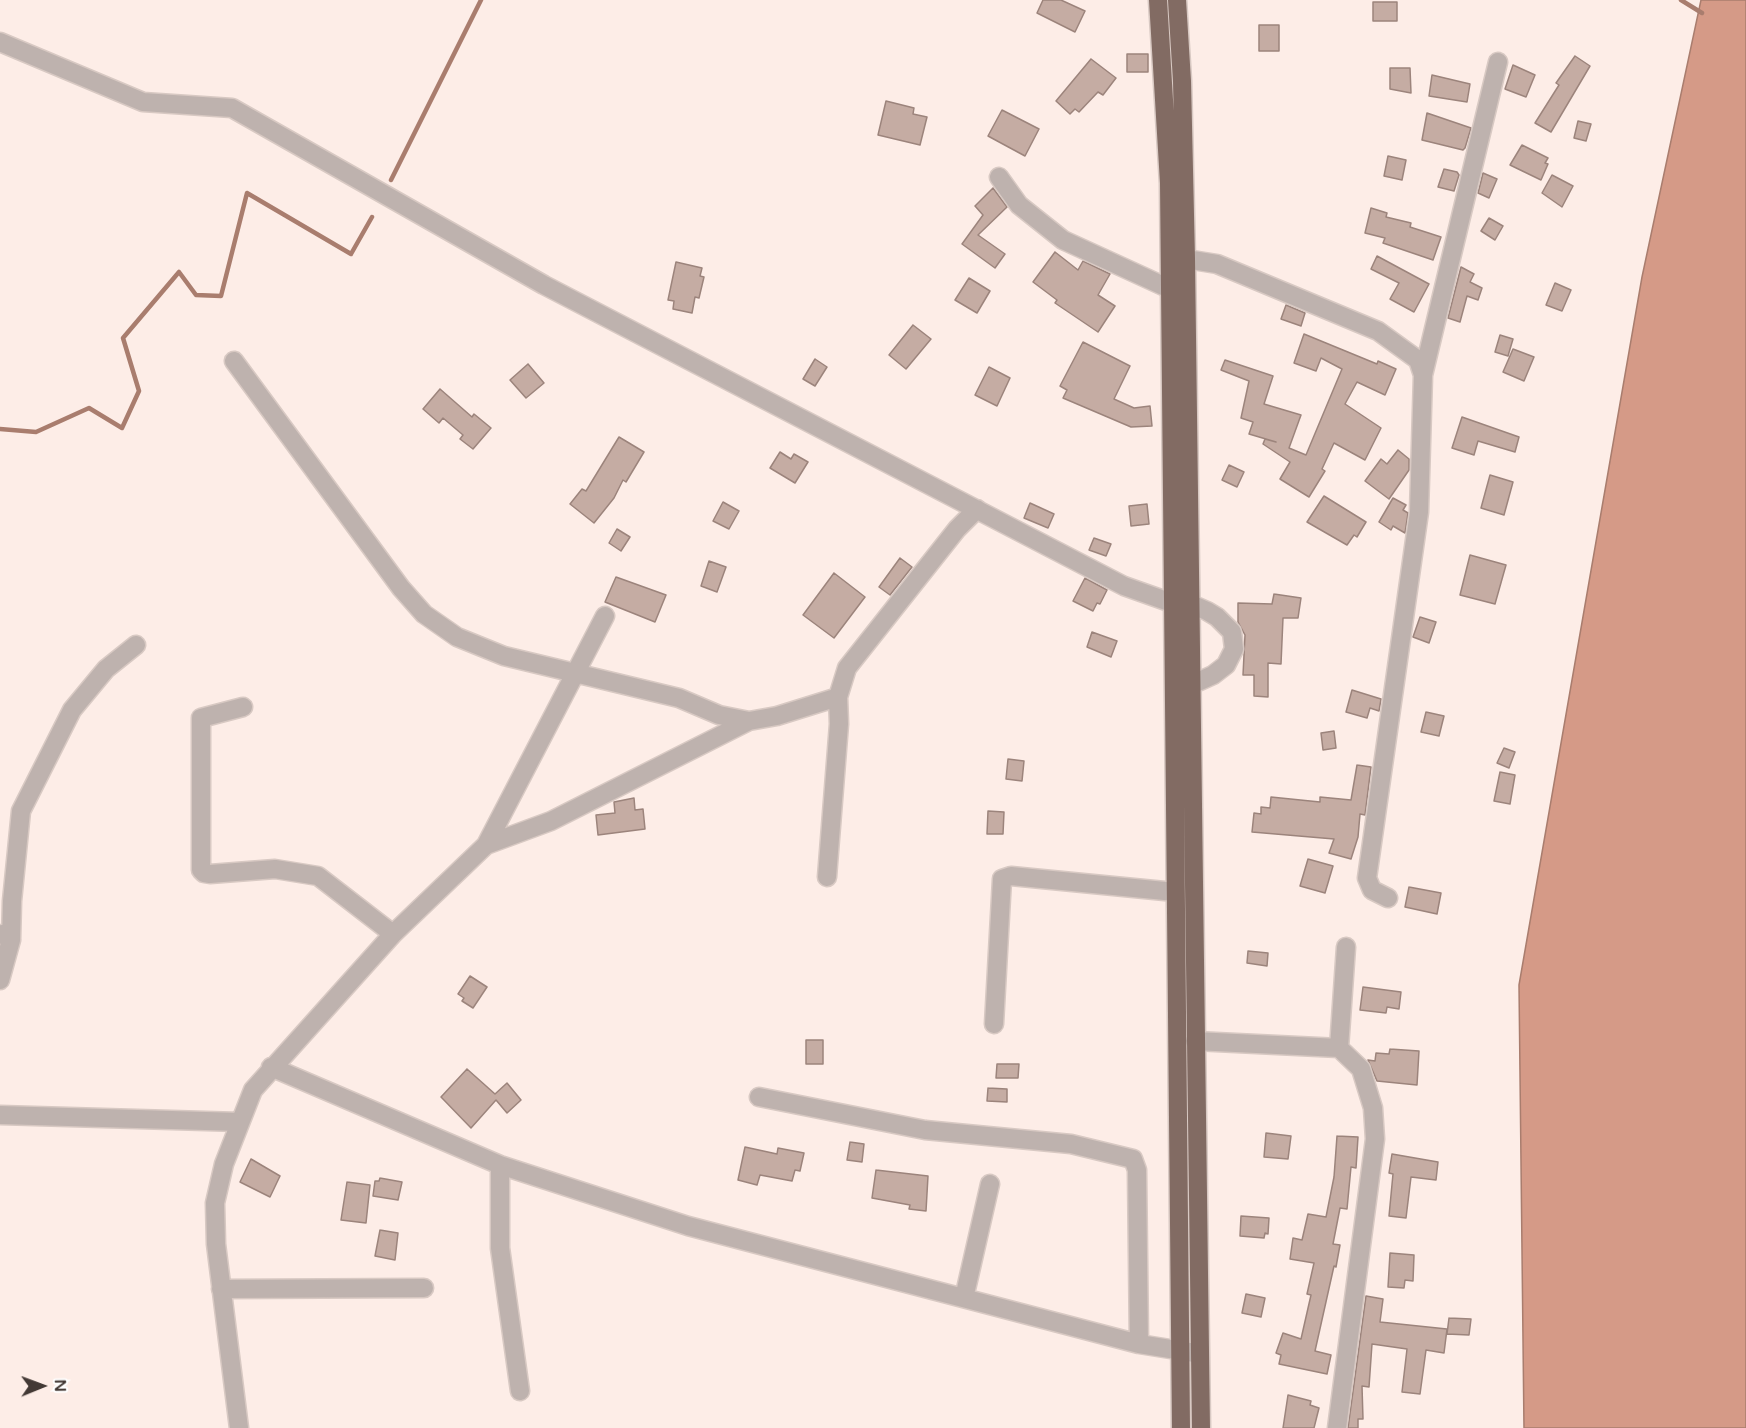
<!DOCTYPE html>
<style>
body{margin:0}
#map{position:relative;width:1746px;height:1428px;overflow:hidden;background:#fdede7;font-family:"Varela Round",sans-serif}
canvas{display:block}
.north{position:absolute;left:12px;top:1356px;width:60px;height:60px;-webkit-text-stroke:4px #fff;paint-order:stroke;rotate:89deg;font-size:16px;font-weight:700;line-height:24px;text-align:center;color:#433935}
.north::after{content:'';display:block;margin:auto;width:21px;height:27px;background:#433935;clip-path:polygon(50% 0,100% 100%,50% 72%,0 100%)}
</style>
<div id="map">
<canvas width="1746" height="1428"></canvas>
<div class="north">N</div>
</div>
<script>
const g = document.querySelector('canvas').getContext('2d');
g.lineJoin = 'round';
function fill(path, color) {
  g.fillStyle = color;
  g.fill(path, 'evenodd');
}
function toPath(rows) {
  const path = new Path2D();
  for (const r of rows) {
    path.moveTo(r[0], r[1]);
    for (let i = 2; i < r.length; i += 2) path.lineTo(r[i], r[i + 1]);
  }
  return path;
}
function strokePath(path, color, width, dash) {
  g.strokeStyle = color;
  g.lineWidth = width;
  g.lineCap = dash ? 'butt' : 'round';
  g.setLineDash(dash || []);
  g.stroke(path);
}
const water = toPath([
 [1701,0,1746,0,1746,1428,1524,1428,1519,985,1642,277,1701,0]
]);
const stream = toPath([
 [1681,0,1702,13],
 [391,180,481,0],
 [0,429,36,432,89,408,122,428,139,391,123,338,179,272,196,295,221,296,247,193,351,254,372,217]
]);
const building = toPath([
 [1043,0,1061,0,1085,11,1075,32,1037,13,1043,0],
 [1373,2,1397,2,1397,21,1373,21,1373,2],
 [1259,25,1279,25,1279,51,1259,51,1259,25],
 [1127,54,1148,54,1148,72,1127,72,1127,54],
 [1575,56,1590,66,1551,132,1535,123,1559,85,1556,83,1575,56],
 [1091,59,1116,78,1103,95,1098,92,1079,112,1075,109,1070,114,1056,101,1091,59],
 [1513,65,1535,75,1526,97,1505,89,1513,65],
 [1390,68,1410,68,1411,93,1390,89,1390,68],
 [1432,75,1470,84,1467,102,1429,96,1432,75],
 [886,101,914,108,913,114,927,117,920,145,878,135,886,101],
 [1002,110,1039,129,1025,156,988,136,1002,110],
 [1427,113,1471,128,1465,148,1463,150,1422,140,1427,113],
 [1578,121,1591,124,1586,141,1574,138,1578,121],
 [1522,145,1548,158,1545,163,1548,164,1541,180,1510,165,1522,145],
 [1388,156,1406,160,1402,180,1384,176,1388,156],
 [1444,169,1457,172,1459,175,1454,191,1438,187,1444,169],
 [1483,173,1497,179,1489,198,1478,193,1483,173],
 [1552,175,1573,186,1562,207,1542,193,1552,175],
 [993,188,1007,207,978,235,1005,254,995,268,962,244,983,215,975,206,993,188],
 [1371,208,1387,213,1386,217,1411,223,1410,227,1441,237,1433,260,1383,243,1385,238,1365,233,1371,208],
 [1489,218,1503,226,1495,240,1481,231,1489,218],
 [1055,252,1078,270,1083,261,1110,274,1098,295,1115,306,1098,332,1055,303,1057,300,1033,282,1055,252],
 [1377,256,1429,284,1414,312,1390,299,1399,283,1371,269,1377,256],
 [676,262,702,268,700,276,704,277,699,298,695,297,692,313,673,309,674,301,668,300,676,262],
 [1461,267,1474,274,1470,282,1482,288,1478,300,1467,296,1460,322,1448,318,1461,267],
 [969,278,990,291,977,313,955,300,969,278],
 [1555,283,1571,290,1562,311,1546,305,1555,283],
 [1286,305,1305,313,1301,326,1281,319,1286,305],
 [913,325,931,339,906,369,889,355,913,325],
 [1304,334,1377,364,1378,361,1396,369,1385,395,1357,382,1345,404,1381,428,1365,460,1334,443,1322,469,1325,471,1309,497,1280,479,1290,462,1263,444,1265,439,1276,442,1249,434,1253,422,1241,418,1249,381,1221,370,1225,360,1273,376,1264,404,1301,415,1289,448,1306,455,1342,369,1321,358,1316,371,1294,363,1304,334],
 [1500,335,1513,339,1508,356,1495,352,1500,335],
 [1083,342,1130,366,1114,399,1134,408,1150,406,1152,426,1131,427,1063,398,1067,390,1060,386,1083,342],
 [1513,349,1534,357,1524,381,1503,372,1513,349],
 [815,359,827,367,815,386,803,379,815,359],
 [528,364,544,383,526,398,510,380,528,364],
 [989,367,1010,378,997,406,975,395,989,367],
 [440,389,472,417,474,414,491,428,473,449,460,439,463,435,443,418,439,423,423,409,440,389],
 [1462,417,1519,437,1515,452,1478,441,1474,455,1452,448,1462,417],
 [619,437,644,452,626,482,623,480,614,498,594,523,570,504,582,489,586,491,619,437],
 [1398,450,1409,459,1409,470,1389,499,1365,481,1381,459,1387,464,1398,450],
 [780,452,791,459,794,454,808,462,795,483,770,468,780,452],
 [1229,465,1244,472,1237,487,1222,480,1229,465],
 [1490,475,1513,482,1504,515,1481,508,1490,475],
 [1324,496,1366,522,1357,537,1354,535,1347,545,1307,522,1324,496],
 [1393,498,1406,505,1403,510,1408,513,1405,533,1393,526,1391,530,1379,522,1393,498],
 [723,502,739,511,729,529,713,521,723,502],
 [1030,503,1054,514,1048,528,1024,518,1030,503],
 [1147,504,1149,524,1131,526,1129,506,1147,504],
 [617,529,630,537,621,551,609,543,617,529],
 [1094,538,1111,544,1106,556,1089,550,1094,538],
 [1470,555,1506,565,1495,604,1460,595,1470,555],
 [900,558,912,567,890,595,879,587,900,558],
 [709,561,726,567,717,592,701,586,709,561],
 [834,573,865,597,834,638,803,615,834,573],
 [616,577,666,595,655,622,605,602,616,577],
 [1085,578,1107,590,1100,604,1097,603,1093,611,1073,601,1085,578],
 [1274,594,1301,598,1298,618,1283,618,1281,664,1268,663,1268,697,1254,696,1254,675,1243,675,1245,635,1238,622,1238,603,1272,604,1274,594],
 [1420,617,1436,622,1429,643,1413,637,1420,617],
 [1092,632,1117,641,1111,657,1087,647,1092,632],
 [1352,690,1381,699,1379,711,1370,708,1367,718,1346,712,1352,690],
 [1426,712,1444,716,1439,736,1421,732,1426,712],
 [1334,731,1336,748,1323,750,1321,733,1334,731],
 [1504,748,1515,752,1509,768,1497,763,1504,748],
 [1008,759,1024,761,1022,781,1006,779,1008,759],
 [1357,765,1371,767,1365,815,1360,814,1358,837,1351,859,1329,853,1334,839,1252,832,1254,813,1261,814,1261,807,1270,808,1271,797,1320,802,1320,797,1351,800,1357,765],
 [1500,772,1515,775,1510,804,1494,801,1500,772],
 [634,798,635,810,643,809,645,829,598,835,596,815,615,813,614,802,634,798],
 [988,811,1004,812,1003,834,987,834,988,811],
 [1308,859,1333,866,1325,893,1300,886,1308,859],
 [1409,887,1441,893,1437,914,1405,907,1409,887],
 [1248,951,1268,953,1267,966,1247,963,1248,951],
 [470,976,487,987,473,1008,462,1001,464,998,458,994,470,976],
 [1363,987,1401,992,1399,1009,1387,1007,1386,1013,1360,1010,1363,987],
 [806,1040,823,1040,823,1064,806,1064,806,1040],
 [1390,1049,1419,1051,1417,1085,1377,1081,1368,1060,1375,1061,1376,1053,1389,1054,1390,1049],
 [997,1064,1019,1064,1018,1078,996,1078,997,1064],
 [467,1069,495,1094,507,1083,521,1100,507,1113,496,1100,471,1128,441,1097,467,1069],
 [988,1088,1007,1089,1007,1102,987,1101,988,1088],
 [1266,1133,1291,1136,1288,1159,1264,1157,1266,1133],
 [1337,1136,1358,1137,1356,1168,1351,1167,1347,1209,1340,1208,1333,1244,1340,1245,1336,1267,1334,1266,1315,1351,1331,1355,1327,1374,1279,1364,1281,1355,1276,1353,1283,1333,1301,1339,1311,1295,1307,1294,1314,1263,1290,1259,1293,1238,1302,1240,1308,1214,1326,1217,1334,1177,1337,1136],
 [850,1142,864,1144,862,1162,847,1160,850,1142],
 [745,1147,777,1154,778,1148,804,1153,800,1171,795,1170,792,1181,760,1175,757,1185,738,1180,745,1147],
 [1392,1154,1438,1162,1436,1180,1411,1177,1406,1218,1389,1216,1393,1174,1389,1173,1392,1154],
 [251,1159,280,1176,270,1197,240,1182,251,1159],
 [876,1170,928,1176,926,1211,909,1209,910,1205,872,1198,876,1170],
 [380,1178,402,1182,398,1200,373,1196,375,1181,379,1181,380,1178],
 [347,1182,370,1185,366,1223,341,1220,347,1182],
 [1241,1216,1269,1218,1268,1234,1265,1233,1264,1238,1240,1236,1241,1216],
 [380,1230,398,1233,395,1260,375,1256,380,1230],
 [1390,1253,1414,1255,1413,1281,1405,1280,1404,1288,1388,1287,1390,1253],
 [1246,1294,1265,1298,1261,1317,1242,1313,1246,1294],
 [1366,1296,1383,1299,1380,1322,1447,1329,1444,1353,1426,1350,1420,1394,1402,1392,1407,1349,1372,1344,1369,1387,1362,1386,1363,1419,1358,1419,1358,1428,1348,1428,1366,1296],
 [1449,1318,1471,1319,1469,1335,1447,1334,1449,1318],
 [1288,1395,1311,1401,1310,1405,1319,1408,1314,1428,1283,1428,1288,1395]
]);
const minor = toPath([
 [0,42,143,102,232,108,544,285,1124,586,1172,603,1191,604,1207,611,1217,617,1232,632,1234,649,1226,665,1213,675,1191,685],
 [999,177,1019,205,1063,240,1170,289],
 [1186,259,1217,264,1378,331,1418,360,1423,375,1419,512,1367,878,1372,890,1388,898],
 [234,361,401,588,424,614,457,637,504,656,679,698,719,715,749,721,777,716,838,697],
 [1423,375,1498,62],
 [243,707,201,718,201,870,204,873,210,874,275,869,318,876,393,934],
 [486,845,551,821,749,721],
 [827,877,839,724,838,697,847,668,957,529,977,509],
 [11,940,12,901,21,811,72,710,106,669,136,645],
 [0,980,11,940,2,934],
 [994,1024,1002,879,1011,876,1175,892],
 [1195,1041,1339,1048,1361,1069,1373,1108,1375,1139,1337,1428],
 [1339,1048,1346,947],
 [271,1067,500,1165,688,1226,1139,1344,1195,1353],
 [759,1097,925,1130,1071,1144,1133,1159,1137,1170,1139,1344],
 [0,1115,240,1122],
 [500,1165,500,1248,520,1391],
 [221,1289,424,1288],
 [964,1298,990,1184],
 [239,1428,216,1244,215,1203,224,1164,253,1090,393,934,486,845,605,616]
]);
const highway = toPath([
 [1158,0,1169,183,1181,1428],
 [1177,0,1182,81,1186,259,1201,1428]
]);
fill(water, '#d59a87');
strokePath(water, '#a97d6e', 1.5);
strokePath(stream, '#a97d6e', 4.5);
fill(building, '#c5aca3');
strokePath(building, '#9c847c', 1.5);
strokePath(minor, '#d8c9c3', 21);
strokePath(highway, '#d8c9c3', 21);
strokePath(minor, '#beb2ae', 18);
strokePath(highway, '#826b63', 18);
</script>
